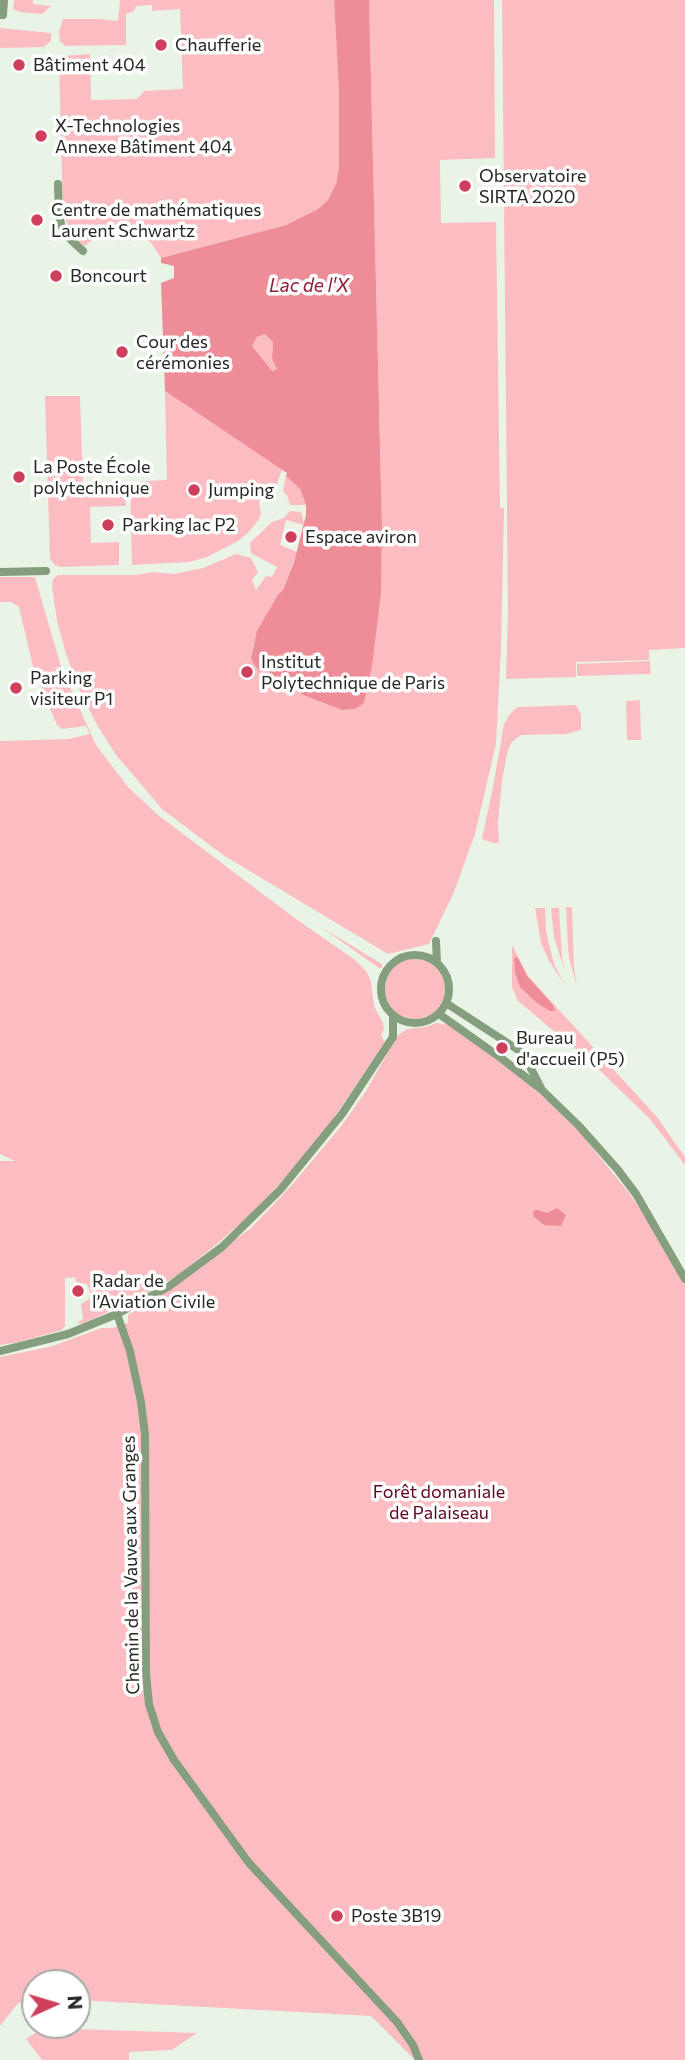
<!DOCTYPE html>
<meta charset="utf-8">
<style>
body{margin:0}
#map{position:relative;width:685px;height:2060px;overflow:hidden;background:#e9f4e6;font-family:Commissioner,sans-serif}
canvas{display:block}
.north{position:absolute;left:21px;top:1969px;width:70px;height:70px;box-sizing:border-box;background:#fff;border:2px solid #a7a9a7;border-radius:50%;rotate:86deg;font-size:19px;font-weight:700;line-height:28px;text-align:center;color:#242822}
.north::after{content:'';display:block;margin:auto;width:24px;height:32px;background:#ce3f5c;clip-path:polygon(50% 0,100% 100%,50% 72%,0 100%)}
</style>
<div id="map">
<canvas width="685" height="2060"></canvas>
<div class="north">N</div>
</div>
<script>
const g = document.querySelector('canvas').getContext('2d');
g.lineJoin = 'round';
function fill(path, color) {
  g.fillStyle = color;
  g.fill(path, 'evenodd');
}
function toPath(rows) {
  const path = new Path2D();
  for (const r of rows) {
    if (r.length === 3) {
      path.moveTo(r[0] + r[2], r[1]);
      path.arc(r[0], r[1], r[2], 0, 2 * Math.PI);
      continue;
    }
    path.moveTo(r[0], r[1]);
    for (let i = 2; i < r.length; i += 2) path.lineTo(r[i], r[i + 1]);
  }
  return path;
}
function strokePath(path, color, width, dash) {
  g.strokeStyle = color;
  g.lineWidth = width;
  g.lineCap = dash ? 'butt' : 'round';
  g.setLineDash(dash || []);
  g.stroke(path);
}
function write(font, color, halo, rows, align = 'center') {
  g.font = font + ' Commissioner,sans-serif';
  g.lineWidth = 7;
  g.setLineDash([]);
  g.textBaseline = 'middle';
  g.strokeStyle = halo;
  g.fillStyle = color;
  for (const [text, x, y, turn = 0] of rows) {
    g.save();
    g.translate(x, y);
    g.rotate((+turn || 0) * Math.PI / 180);
    g.textAlign = isNaN(turn) ? turn : align;
    if (halo) g.strokeText(text, 0, 0);
    g.fillText(text, 0, 0);
    g.restore();
  }
}
const green = toPath([
 [14,0,33,0,33,4,51,6,42,14,19,12,13,9],
 [120,0,334,0,339,92,339,167,336,184,328,200,318,209,286,225,161,258,152,244,146,239,124,230,109,231,96,237,85,246,77,241,71,233,63,214,59,63,63,56,90,54,91,100,137,99,144,91,183,89,180,9,152,11,152,5,136,6,134,11,126,14,126,45,65,46,60,41,59,32,63,19,100,19,118,21],
 [369,0,494,0,495,158,440,160,441,223,496,222,500,508,504,508,501,649,496,744,475,834,454,892,429,944,388,954,223,855,162,809,116,755,97,725,81,693,66,654,57,621,52,586,53,579,58,575,137,575,153,572,174,574,203,568,236,554,251,558,258,572,252,580,256,590,266,576,272,577,277,567,251,553,250,543,272,522,284,518,290,511,300,512,302,514,304,525,286,520,280,545,297,552,283,590,254,642,251,658,253,663,259,671,287,683,303,695,342,710,355,709,381,591,382,528],
 [502,0,685,0,685,648,649,650,649,660,576,662,576,677,506,679,508,611],
 [0,28,51,33,51,41,44,47,0,48],
 [265,334,273,341,272,359,277,369,271,371,252,346,257,337],
 [165,391,282,469,275,490,266,491,262,496,259,501,261,515,259,519,250,531,238,541,207,557,189,562,132,565,130,482,167,480],
 [45,396,80,396,83,483,124,482,126,506,90,507,91,543,119,542,119,565,61,567,55,565,50,559],
 [286,476,300,489,306,505,290,505,287,495,283,491],
 [0,577,35,577,62,670,96,745,128,787,158,815,292,916,355,960,367,972,371,982,374,1006,383,1023,384,1029,381,1035,385,1042,331,1122,296,1165,258,1208,218,1243,178,1275,135,1300,82,1324,77,1323,83,1319,81,1304,89,1299,90,1291,87,1284,76,1282,75,1277,65,1278,65,1326,62,1330,19,1342,0,1345,0,1161,15,1161,0,1154,0,741,68,739,90,734,86,726,62,729,57,725,34,671,19,607,11,602,0,602],
 [650,661,651,674,577,676,577,664],
 [640,700,641,740,627,740,626,701],
 [576,705,581,714,581,730,566,734,521,735,511,743,507,754,502,781,498,822,499,843,493,843,482,839,493,787,504,724,510,714,517,707],
 [572,907,574,969,577,986,569,958,568,946,566,907],
 [535,908,545,908,546,931,550,948,554,964,565,985,549,961,541,943],
 [551,908,559,908,562,957,565,972,554,937],
 [321,927,382,964,382,968,379,968],
 [512,945,528,976,657,1117,685,1157,685,1165,649,1118,592,1063,518,1001,512,987],
 [415,989,30],
 [437,1023,449,1025,495,1057,547,1100,581,1134,629,1193,648,1221,685,1284,685,2060,415,2060,371,2016,77,2000,77,1983,35,1983,35,2002,18,2003,0,2026,0,1357,53,1346,101,1328,112,1328,128,1323,128,1315,250,1229,291,1186,342,1125,366,1091,397,1036,407,1029,425,1027],
 [43,2028,197,2033,172,2050,129,2052,129,2060,42,2060,26,2039]
]);
const water = toPath([
 [334,0,369,0,382,528,381,593,372,666,364,703,355,709,342,710,303,695,287,683,259,671,253,663,251,658,257,631,278,595,283,590,294,562,306,515,306,505,300,489,286,476,287,473,165,391,161,283,174,278,174,266,161,263,161,258,286,225,318,209,328,200,336,184,339,167,339,92],
 [265,334,273,342,272,359,277,369,272,371,252,346,257,337],
 [516,957,518,958,527,976,553,1005,555,1011,550,1011,537,1003,520,987,515,972,514,959],
 [557,1208,566,1215,561,1226,544,1225,534,1217,533,1211,538,1210,547,1213]
]);
const street = toPath([
 [0,15,3,15,4,0],
 [58,184,59,216,62,227,71,240,83,251],
 [0,572,46,571],
 [436,941,437,963],
 [415,989,34],
 [446,1003,523,1053,541,1088],
 [439,1014,501,1058,542,1090,579,1126,618,1170,636,1194,685,1279],
 [117,1314,130,1351,141,1402,145,1434,146,1674,149,1704,158,1732,174,1760,249,1863,397,2022,413,2045,419,2060],
 [0,1351,68,1334,117,1314,168,1287,222,1247,280,1190,342,1114,393,1037,393,1016]
]);
const markers = [
 [161,45,7,"#ce3f5c"],
 [19,65,7,"#ce3f5c"],
 [41,136,7,"#ce3f5c"],
 [465,186,7,"#ce3f5c"],
 [37,220,7,"#ce3f5c"],
 [56,276,7,"#ce3f5c"],
 [122,352,7,"#ce3f5c"],
 [19,477,7,"#ce3f5c"],
 [194,490,7,"#ce3f5c"],
 [108,525,7,"#ce3f5c"],
 [291,537,7,"#ce3f5c"],
 [247,672,7,"#ce3f5c"],
 [16,688,7,"#ce3f5c"],
 [502,1048,7,"#ce3f5c"],
 [78,1291,7,"#ce3f5c"],
 [337,1916,7,"#ce3f5c"]
];
const poiNames = [
 ["Chaufferie",175,45],
 ["Bâtiment 404",33,65],
 ["X-Technologies",55,126],
 ["Annexe Bâtiment 404",55,147],
 ["Observatoire",479,176],
 ["SIRTA 2020",479,197],
 ["Centre de mathématiques",51,210],
 ["Laurent Schwartz",51,231],
 ["Boncourt",70,276],
 ["Cour des",136,342],
 ["cérémonies",136,363],
 ["La Poste École",33,467],
 ["polytechnique",33,488],
 ["Jumping",208,490],
 ["Parking lac P2",122,525],
 ["Espace aviron",305,537],
 ["Institut",261,662],
 ["Polytechnique de Paris",261,683],
 ["Parking",30,678],
 ["visiteur P1",30,699],
 ["Bureau",516,1038],
 ["d'accueil (P5)",516,1059],
 ["Radar de",92,1281],
 ["l’Aviation Civile",92,1302],
 ["Poste 3B19",351,1916]
];
const parkNames = [
 ["Forêt domaniale",439,1492],
 ["de Palaiseau",439,1513]
];
const streetNames = [
 ["Chemin de la Vauve aux Granges",131,1565,-91]
];
const waterNames = [
 ["Lac de l'X",309,286]
];
fill(green, '#fcbdc2');
fill(water, '#ee8c97');
strokePath(street, '#859e7e', 8);
for (const [x, y, r, color] of markers) {
  const dot = new Path2D();
  dot.arc(x, y, r, 0, 2 * Math.PI);
  g.fillStyle = color;
  g.fill(dot);
  strokePath(dot, '#fff', 2.5);
}
write('18px', '#242822', '#fff', poiNames, 'left');
write('18px', '#5f0620', '#fff', parkNames);
write('18px', '#242822', '#fff', streetNames);
write('italic 19px', '#901e39', '#fff', waterNames);
</script>
